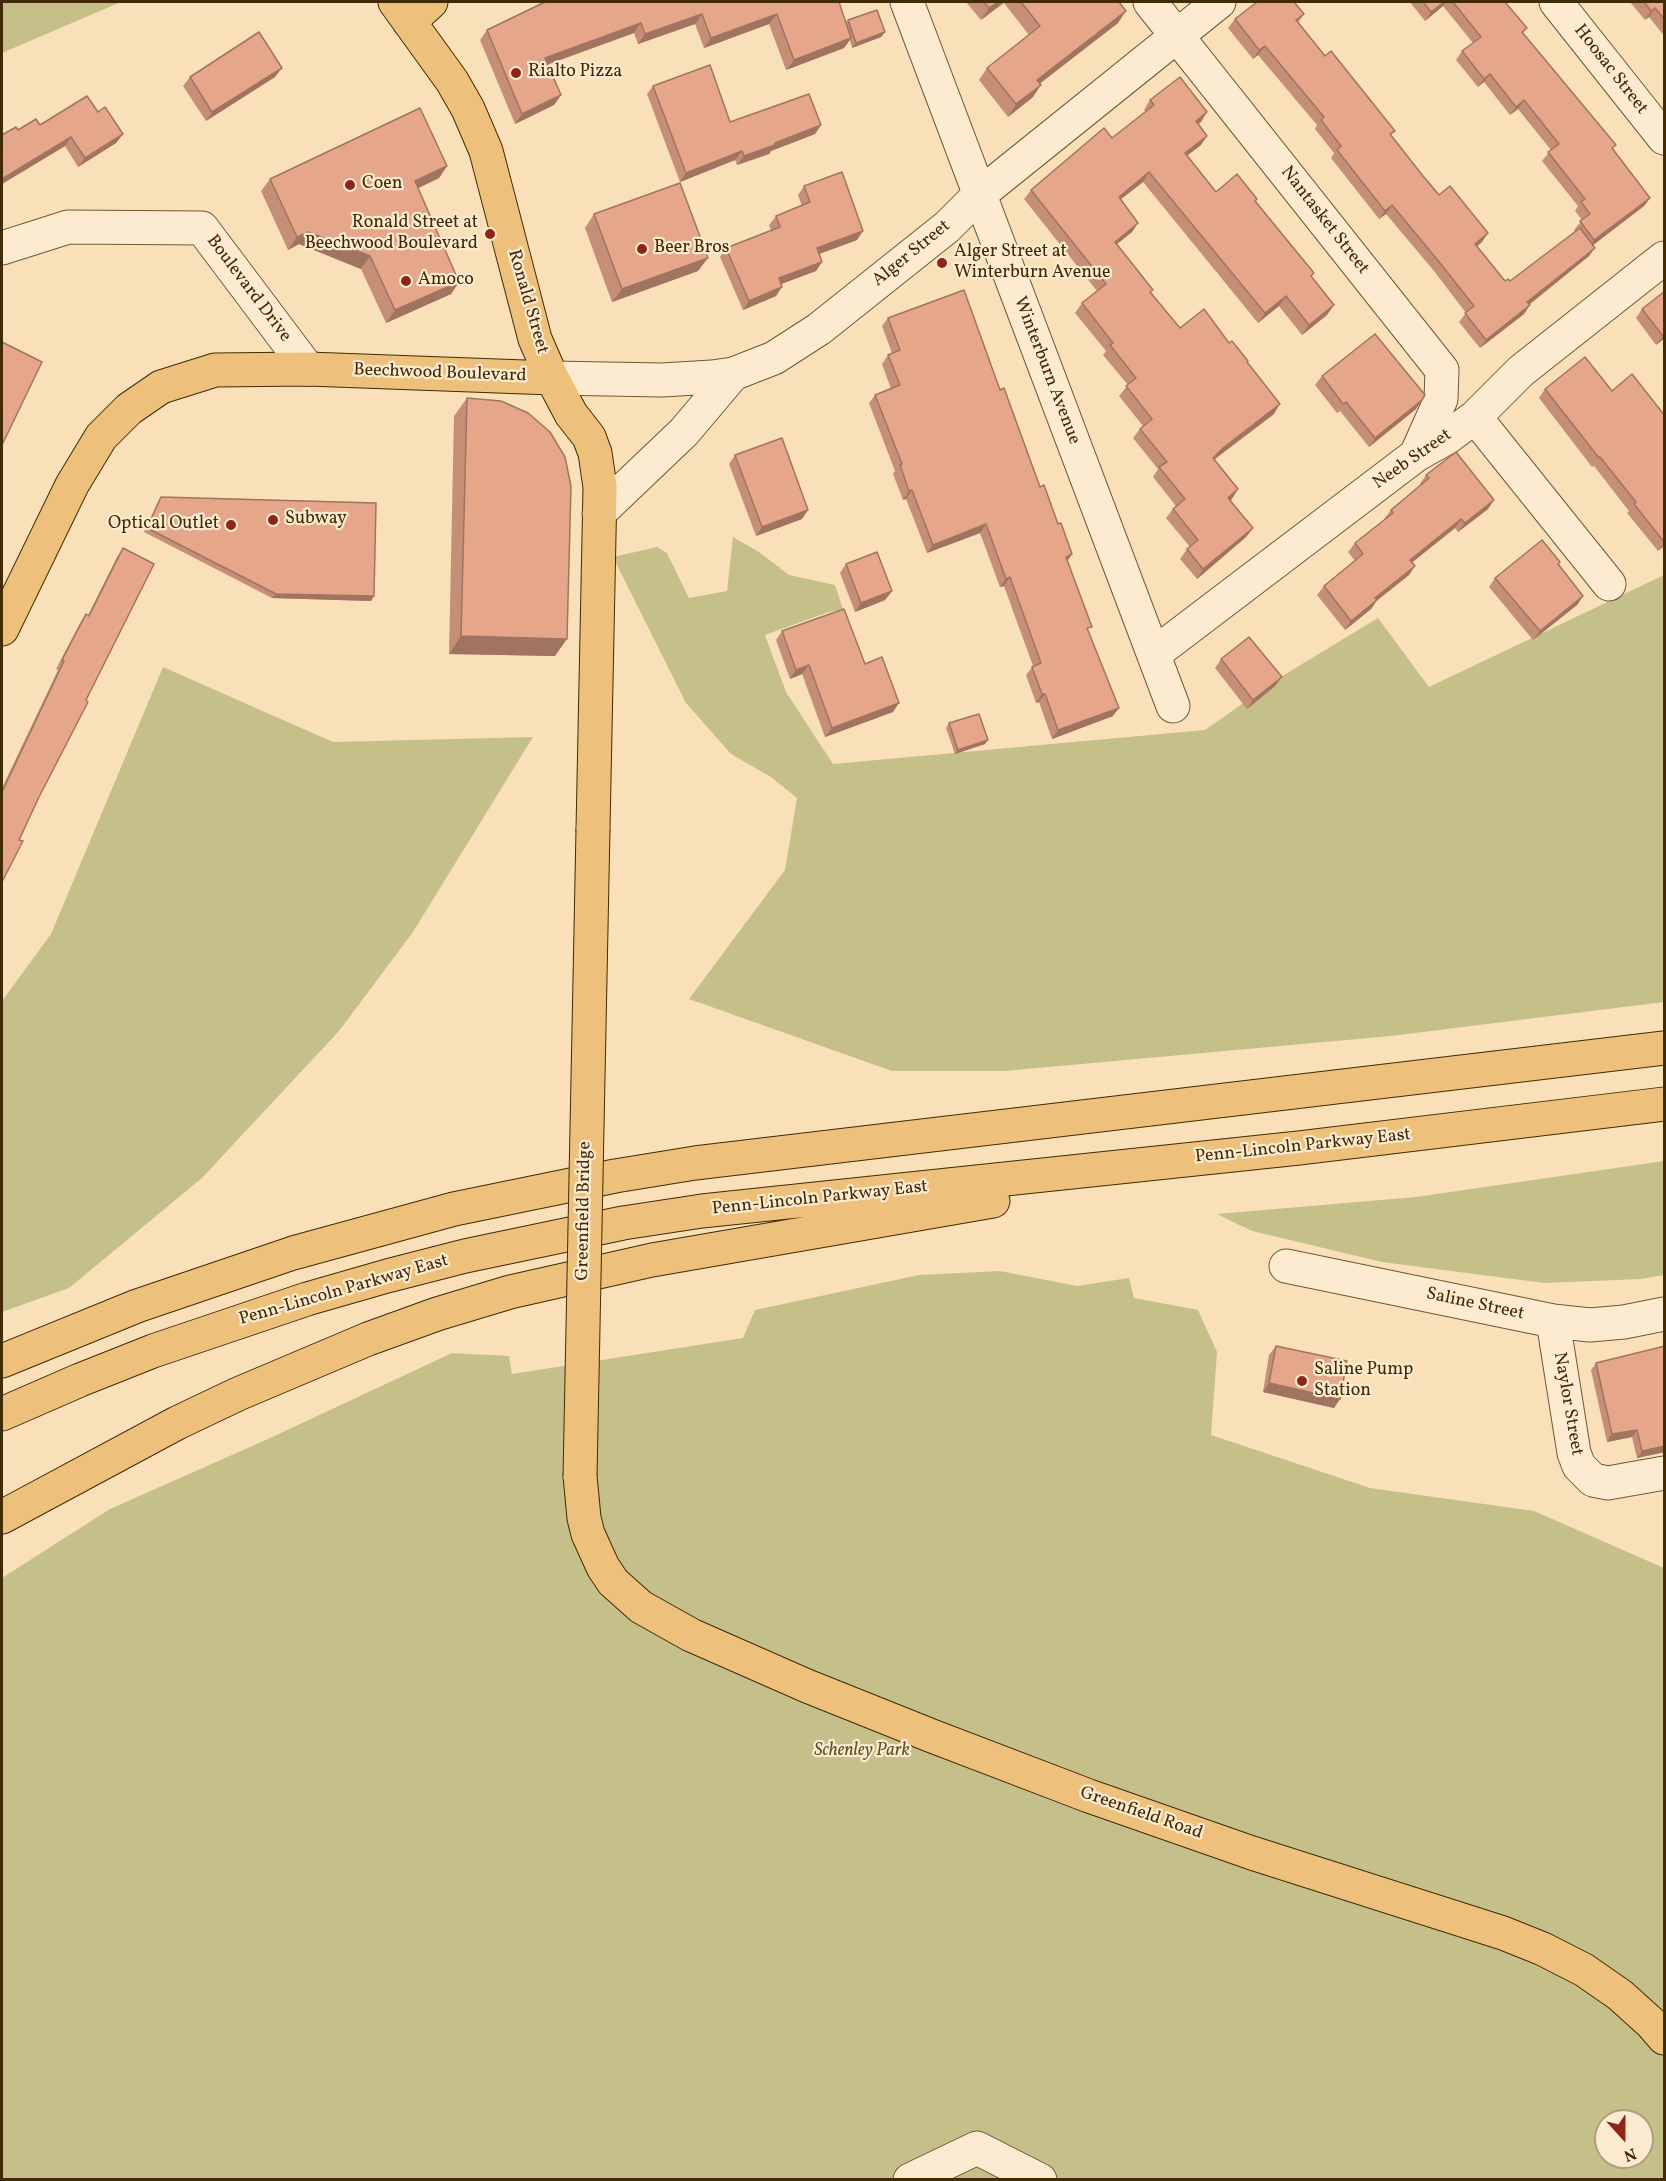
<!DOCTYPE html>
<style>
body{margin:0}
#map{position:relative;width:1666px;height:2181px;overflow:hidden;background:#fae0b8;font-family:Vollkorn,serif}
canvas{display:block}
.frame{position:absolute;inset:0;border:3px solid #412a06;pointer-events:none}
.north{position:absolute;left:1594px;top:2109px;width:60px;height:60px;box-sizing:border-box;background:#fcebd1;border:2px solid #b19e80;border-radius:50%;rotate:159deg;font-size:16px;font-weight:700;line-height:24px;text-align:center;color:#412a06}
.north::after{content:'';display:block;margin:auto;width:21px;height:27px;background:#8f2418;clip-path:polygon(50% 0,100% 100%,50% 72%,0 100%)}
</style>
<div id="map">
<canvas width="1666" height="2181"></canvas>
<div class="frame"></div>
<div class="north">N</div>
</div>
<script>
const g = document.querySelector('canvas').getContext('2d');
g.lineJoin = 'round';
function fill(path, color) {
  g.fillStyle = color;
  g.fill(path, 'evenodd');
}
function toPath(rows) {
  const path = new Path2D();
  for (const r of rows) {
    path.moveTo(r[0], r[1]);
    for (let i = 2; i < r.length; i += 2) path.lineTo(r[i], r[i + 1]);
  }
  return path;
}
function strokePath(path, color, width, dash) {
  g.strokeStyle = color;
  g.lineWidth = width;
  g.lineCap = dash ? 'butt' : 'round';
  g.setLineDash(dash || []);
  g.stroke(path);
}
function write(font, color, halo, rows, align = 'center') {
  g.font = font + ' Vollkorn,serif';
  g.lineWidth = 4.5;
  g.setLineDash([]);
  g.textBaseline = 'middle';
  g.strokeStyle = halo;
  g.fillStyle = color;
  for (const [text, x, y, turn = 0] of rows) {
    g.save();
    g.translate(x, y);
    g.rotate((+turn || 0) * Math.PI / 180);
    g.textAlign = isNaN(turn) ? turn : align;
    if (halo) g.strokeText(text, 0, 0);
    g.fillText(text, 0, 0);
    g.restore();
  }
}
const green = toPath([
 [2,2,121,2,2,53],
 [733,537,759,552,789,575,835,585,843,609,826,613,765,635,786,692,833,764,1205,730,1279,678,1378,618,1429,687,1664,575,1664,1002,1391,1036,1004,1071,892,1071,689,999,785,870,797,798,771,777,731,754,686,703,613,557,657,547,667,553,689,598,727,591],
 [163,667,333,742,533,737,413,932,339,1031,202,1178,69,1288,2,1312,2,1001,51,934],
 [1664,1161,1664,1275,1641,1279,1544,1283,1382,1262,1252,1231,1217,1214,1416,1197],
 [1000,1271,1077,1286,1129,1278,1134,1298,1198,1310,1217,1352,1211,1435,1370,1488,1534,1511,1664,1568,1664,2179,2,2180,2,1578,110,1509,268,1439,452,1353,509,1356,512,1374,743,1338,755,1310,919,1275],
 [1606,2121,1642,2121,1642,2157,1606,2157]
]);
const minor = toPath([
 [907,2,1173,706],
 [1150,2,1442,370,1441,399,1416,455],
 [1556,2,1664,138],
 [2,248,68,227,202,228,308,369],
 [552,378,662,380,712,377,733,374,774,358,819,329,947,227,979,195,1219,2],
 [1475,417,1609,584],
 [599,513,684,432,733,374],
 [1154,654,1416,455,1448,437,1475,417,1521,371,1664,258],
 [1286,1266,1553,1321,1590,1325,1624,1322,1664,1314],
 [1553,1321,1574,1453,1579,1466,1593,1480,1608,1483,1664,1473],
 [910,2180,977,2148,1040,2180]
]);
const major = toPath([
 [395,2,452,81,468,109,486,151,535,339,552,378,571,414,589,437,595,453,600,487,593,829],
 [409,22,431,2],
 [2,629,72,485,101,437,129,409,161,387,215,370,308,369,552,378],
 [580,1476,584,1518,588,1534,603,1567,613,1582,641,1607,691,1635,807,1686,932,1736,1089,1796,1252,1853,1503,1933,1543,1949,1584,1970,1620,1995,1651,2023,1664,2038]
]);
const highway = toPath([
 [2,1361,137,1306,293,1253,454,1209,615,1176,695,1163,1664,1048],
 [2,1414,80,1380,153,1351,307,1299,387,1276,465,1256,623,1223,702,1211,1299,1148,1664,1104],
 [2,1517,177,1423,238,1394,368,1339,437,1314,510,1292,652,1260,993,1201]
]);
const majorBridge = toPath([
 [580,1476,593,829]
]);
const wall = toPath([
 [839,2,846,22,848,20,885,32,881,37,852,48,850,40,844,48,786,70,769,24,704,48,695,24,638,44,634,33,547,65,561,95,554,105,515,124,480,40,487,30],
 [966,2,1119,2,1118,23,1040,83,1033,97,1008,117,979,80,987,68,1029,35,1004,3,981,20],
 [1410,2,1505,2,1527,28,1523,33,1650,198,1644,206,1593,245,1589,256,1529,305,1524,314,1480,348,1459,322,1466,313,1434,271,1386,214,1379,219,1331,158,1334,153,1315,129,1317,125,1258,55,1253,59,1228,28,1235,19,1304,14,1298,23,1392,136,1423,176,1482,242,1477,246,1505,281,1510,281,1575,232,1574,230,1582,220,1575,211,1578,206,1542,161,1551,150,1518,109,1510,115,1484,82,1478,87,1456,60,1462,51,1473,43,1443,6,1425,21],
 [1630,2,1665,2,1665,37,1649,17,1645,20],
 [190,77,275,77,206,121,183,86],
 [653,86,730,122,821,125,815,134,771,151,769,154,737,165,735,160,680,182,647,94],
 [1150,100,1201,122,1198,124,1201,145,1187,155,1216,192,1255,201,1311,277,1327,315,1302,335,1279,306,1258,323,1143,182,1121,199,1132,232,1117,244,1151,293,1180,328,1229,343,1247,362,1274,414,1214,460,1232,499,1230,501,1253,528,1246,537,1197,579,1180,559,1187,549,1190,547,1166,518,1173,509,1176,506,1153,477,1158,469,1133,438,1140,429,1143,426,1119,396,1128,385,1103,355,1106,351,1075,313,1082,303,1097,291,1024,199,1031,190,1112,138,1146,112,1144,110],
 [40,125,123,134,116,143,78,167,65,146,2,184,2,135],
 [447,166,439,178,418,188,459,282,451,294,386,323,361,269,299,244,288,250,261,191,270,179],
 [804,186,857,240,819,254,816,271,781,284,776,296,743,310,720,257,726,248,771,230,769,225,776,216,802,206,798,195],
 [594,214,698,271,612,302,585,228],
 [1642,309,1665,338,1656,345,1636,318],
 [888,318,1000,390,1040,487,1072,554,1067,561,1113,716,1052,739,1039,702,1036,703,1026,675,1033,666,1004,586,1000,587,980,533,927,553,906,499,903,500,893,474,895,471,869,403,875,395,891,389,882,364,888,355,892,353,882,326],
 [1322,376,1416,409,1369,447,1340,411,1337,413,1315,385],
 [1545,389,1612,391,1665,416,1665,545,1658,551,1627,513,1629,511,1594,466,1592,467,1539,398],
 [467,398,555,656,449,654,454,416],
 [735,455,802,519,756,536,729,464],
 [1426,475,1488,509,1458,532,1455,528,1412,562,1409,575,1377,600,1371,609,1345,630,1317,595,1324,586,1355,561,1348,552,1355,543,1385,520,1384,519,1391,510,1421,485,1420,484],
 [161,497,374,596,371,601,272,598,144,532,158,502],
 [123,548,86,700,39,797,19,840,2,882,2,788,58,670,56,669,80,623,86,614,88,615,117,557],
 [1560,562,1558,565,1583,596,1577,605,1533,640,1489,587,1495,578],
 [846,564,892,591,885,600,855,612,840,573],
 [782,631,865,664,893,712,825,737,802,674,790,679,776,640],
 [1221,659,1275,686,1247,709,1215,668],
 [949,723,985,744,955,754,946,728],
 [1276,1346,1340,1399,1334,1408,1263,1392,1269,1355],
 [1665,1346,1665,1452,1637,1458,1632,1437,1607,1442,1591,1370,1596,1363]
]);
const shadedWall = toPath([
 [998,2,1004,2,981,20,989,8],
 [1444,2,1446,2,1443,6,1425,21,1431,12],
 [1655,8,1649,17,1645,20,1651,11],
 [1126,11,1118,23,1029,92,1037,80],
 [702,14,695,24,638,44,645,34],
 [777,14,769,24,704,48,711,38],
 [641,23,634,33,537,68,545,58],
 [885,32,881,37,852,48,856,43],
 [851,38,844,48,786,70,794,60],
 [1265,46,1258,55,1253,59,1259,50],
 [282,68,275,77,206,121,212,112],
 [1490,74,1484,82,1478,87,1484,79],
 [1041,85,1033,97,1008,117,1016,104],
 [561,95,554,105,515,124,522,114],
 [1524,100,1518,109,1510,115,1516,107],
 [1207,112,1201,122,1189,131,1196,121],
 [821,125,815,134,771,151,769,154,737,165,744,156],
 [123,134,116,143,78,167,85,158],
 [1207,136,1201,145,1179,162,1185,153],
 [71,137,65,146,2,184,2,179],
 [742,151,735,160,680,182,686,173],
 [447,166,439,178,406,194,415,181],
 [1149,172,1143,182,1112,206,1119,197],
 [1650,198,1644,206,1588,249,1594,240],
 [1392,205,1386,214,1379,219,1385,211],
 [1138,223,1132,232,1108,251,1115,242],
 [863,231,857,240,811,257,817,248],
 [308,232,370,256,361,269,299,244,288,250,297,237],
 [1488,233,1482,242,1469,253,1475,244],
 [1595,248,1589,256,1521,311,1527,302],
 [708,258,698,271,612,302,622,289],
 [822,262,816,271,773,287,779,278],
 [459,282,451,294,386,323,395,310],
 [782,287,776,296,743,310,749,301],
 [1286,296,1279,306,1258,323,1265,313],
 [1334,305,1327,315,1302,335,1309,325],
 [1530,305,1524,314,1480,348,1486,340],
 [1665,334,1665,338,1656,345,1663,336],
 [1422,400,1416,409,1369,447,1375,438],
 [1280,404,1274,414,1217,457,1206,468,1213,458,1223,448],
 [1238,489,1232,499,1221,508,1228,498],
 [912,490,906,499,903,500,909,491],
 [1494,500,1488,509,1458,532,1465,523],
 [808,510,802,519,756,536,762,527],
 [1461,519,1455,528,1404,569,1410,560],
 [986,524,980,533,927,553,933,545],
 [1253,528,1246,537,1197,579,1203,569],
 [1665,541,1665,545,1658,551],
 [1072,554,1066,563,1066,557],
 [1415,566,1409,575,1369,607,1375,598],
 [1010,577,1004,586,1000,587,1006,579],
 [892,591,885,600,855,612,861,603],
 [276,594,374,596,371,601,272,598],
 [1583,596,1577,605,1533,640,1540,631],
 [1377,600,1371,609,1345,630,1351,621],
 [461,636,567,639,555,656,449,654],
 [809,665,802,674,790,679,796,670],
 [1282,677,1275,686,1247,709,1253,700],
 [1042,694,1045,694,1039,702,1036,703],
 [899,703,893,712,825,737,832,728],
 [1119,708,1113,716,1052,739,1058,730],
 [988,740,985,744,955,754,958,750],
 [1269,1383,1340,1399,1334,1408,1263,1392],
 [1637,1430,1632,1437,1607,1442,1612,1434],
 [1665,1446,1665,1452,1637,1458,1642,1451]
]);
const building = toPath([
 [545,2,839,2,851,38,794,60,777,14,711,38,702,14,645,34,641,23,545,58,561,95,522,114,487,30,545,2],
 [984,2,998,2,989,8,984,2],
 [1021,2,1119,2,1126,11,1037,80,1041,85,1016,104,987,68,1040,26,1021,2],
 [1257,2,1294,2,1304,14,1296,20,1325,56,1331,51,1395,131,1390,134,1423,176,1439,195,1450,186,1488,233,1475,244,1505,281,1508,279,1510,281,1580,228,1595,248,1527,302,1530,305,1486,340,1465,313,1474,306,1440,263,1392,205,1385,211,1337,150,1341,146,1321,120,1324,117,1265,46,1259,50,1235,19,1257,2],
 [1423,2,1444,2,1431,12,1423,2],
 [1453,2,1505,2,1527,28,1522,32,1616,145,1612,148,1650,198,1594,240,1580,221,1590,214,1581,202,1585,199,1548,152,1559,144,1524,100,1516,107,1490,74,1484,79,1462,51,1481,37,1453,2],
 [1644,2,1665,2,1665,20,1655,8,1651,11,1644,2],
 [877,10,885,32,856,43,848,20,877,10],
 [259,32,282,68,212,112,190,77,259,32],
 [710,65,730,122,809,94,821,125,775,143,775,145,744,156,742,151,686,173,653,86,710,65],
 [1180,77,1207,112,1196,121,1207,136,1185,153,1216,192,1237,174,1257,199,1255,201,1314,273,1311,276,1334,305,1309,325,1286,296,1265,313,1149,172,1119,197,1138,223,1115,242,1153,290,1150,292,1180,328,1204,309,1229,343,1232,341,1248,361,1247,362,1280,404,1223,448,1213,458,1238,489,1228,498,1253,528,1203,569,1187,549,1198,540,1173,509,1185,499,1159,467,1167,462,1140,429,1152,419,1126,386,1136,378,1110,345,1113,343,1082,303,1106,284,1031,190,1104,128,1112,138,1154,105,1150,100,1180,77],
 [87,96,98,112,105,107,123,134,85,158,71,137,2,179,2,135,16,127,18,130,36,119,40,125,87,96],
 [420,108,447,166,415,181,459,282,395,310,370,256,308,232,297,237,270,179,420,108],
 [842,172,863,231,817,248,822,262,779,278,782,287,749,301,726,248,780,227,776,216,810,202,804,186,842,172],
 [680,183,708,258,622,289,594,214,680,183],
 [964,290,1000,390,1004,388,1040,487,1044,485,1058,524,1061,523,1072,554,1066,557,1092,627,1087,628,1119,708,1058,730,1045,694,1042,694,1032,667,1041,663,1010,577,1006,579,986,524,933,545,912,490,909,491,900,465,902,464,875,395,900,385,888,355,900,350,888,318,964,290],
 [1665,291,1665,334,1663,336,1642,309,1665,291],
 [1375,334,1425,395,1422,400,1375,438,1346,402,1343,404,1322,376,1375,334],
 [2,342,42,362,2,445,2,342],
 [1585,357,1612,391,1632,374,1665,416,1664,542,1634,504,1636,502,1600,457,1599,458,1545,389,1585,357],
 [467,398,501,401,528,413,550,432,565,457,571,486,567,639,461,636,467,398],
 [782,438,808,510,762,527,735,455,782,438],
 [1456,452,1494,500,1465,523,1461,519,1410,560,1415,566,1375,598,1377,600,1351,621,1324,586,1363,554,1355,543,1393,513,1391,510,1429,478,1426,475,1456,452],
 [161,497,376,503,374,596,276,594,147,528,161,497],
 [1542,540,1560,562,1558,564,1583,596,1540,631,1495,578,1542,540],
 [123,548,154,564,86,700,88,702,39,797,19,840,23,841,2,882,2,792,64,661,62,660,86,614,89,616,123,548],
 [877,552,892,591,861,603,846,564,877,552],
 [844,609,865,664,882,657,899,703,832,728,809,665,796,670,782,631,844,609],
 [1249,637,1282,677,1253,700,1221,659,1249,637],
 [979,714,988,740,958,750,949,723,979,714],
 [1276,1346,1347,1361,1340,1399,1269,1383,1276,1346],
 [1665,1346,1665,1446,1642,1451,1637,1430,1612,1434,1596,1363,1665,1346]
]);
const markers = [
 [516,73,6,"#8f2418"],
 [350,185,6,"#8f2418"],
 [490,234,6,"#8f2418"],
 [642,249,6,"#8f2418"],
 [942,263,6,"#8f2418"],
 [406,281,6,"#8f2418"],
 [273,520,6,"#8f2418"],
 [231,525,6,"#8f2418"],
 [1302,1381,6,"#8f2418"]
];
const streetNames = [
 ["Hoosac Street",1610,70,52],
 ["Nantasket Street",1324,221,52],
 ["Alger Street",912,254,-39],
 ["Boulevard Drive",248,289,53],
 ["Ronald Street",527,302,74],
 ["Winterburn Avenue",1046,371,69],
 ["Beechwood Boulevard",440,374,2],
 ["Neeb Street",1413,460,-35],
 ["Penn-Lincoln Parkway East",1303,1147,-6],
 ["Penn-Lincoln Parkway East",820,1199,-6],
 ["Greenfield Bridge",585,1211,-89],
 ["Penn-Lincoln Parkway East",344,1291,-16],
 ["Saline Street",1475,1305,12],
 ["Naylor Street",1567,1404,80],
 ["Greenfield Road",1141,1814,19]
];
const poiNames = [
 ["Rialto Pizza",528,73],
 ["Coen",362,185],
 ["Ronald Street at",478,224,"right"],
 ["Beechwood Boulevard",478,245,"right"],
 ["Beer Bros",654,249],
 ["Alger Street at",954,253],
 ["Winterburn Avenue",954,274],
 ["Amoco",418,281],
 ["Subway",285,520],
 ["Optical Outlet",219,525,"right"],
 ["Saline Pump",1314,1371],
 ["Station",1314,1392]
];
const parkNames = [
 ["Schenley Park",862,1752]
];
fill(green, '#c5c08a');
strokePath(minor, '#6f5832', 35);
strokePath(major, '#412a06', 35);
strokePath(highway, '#412a06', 35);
strokePath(minor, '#fcebd1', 33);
strokePath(major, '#edc07c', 33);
strokePath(highway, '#edc07c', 33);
strokePath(majorBridge, '#412a06', 35, []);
strokePath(majorBridge, '#edc07c', 33);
fill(wall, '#c58f77');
fill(shadedWall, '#a07461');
fill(building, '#e5a68a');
strokePath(building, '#a07461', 1.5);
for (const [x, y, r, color] of markers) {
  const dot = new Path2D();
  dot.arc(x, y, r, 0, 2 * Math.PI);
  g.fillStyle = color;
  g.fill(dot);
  strokePath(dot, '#fcebd1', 2);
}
write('18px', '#412a06', '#fcebd1', streetNames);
write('18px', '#412a06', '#fcebd1', poiNames, 'left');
write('italic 18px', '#625027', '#fcebd1', parkNames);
</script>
